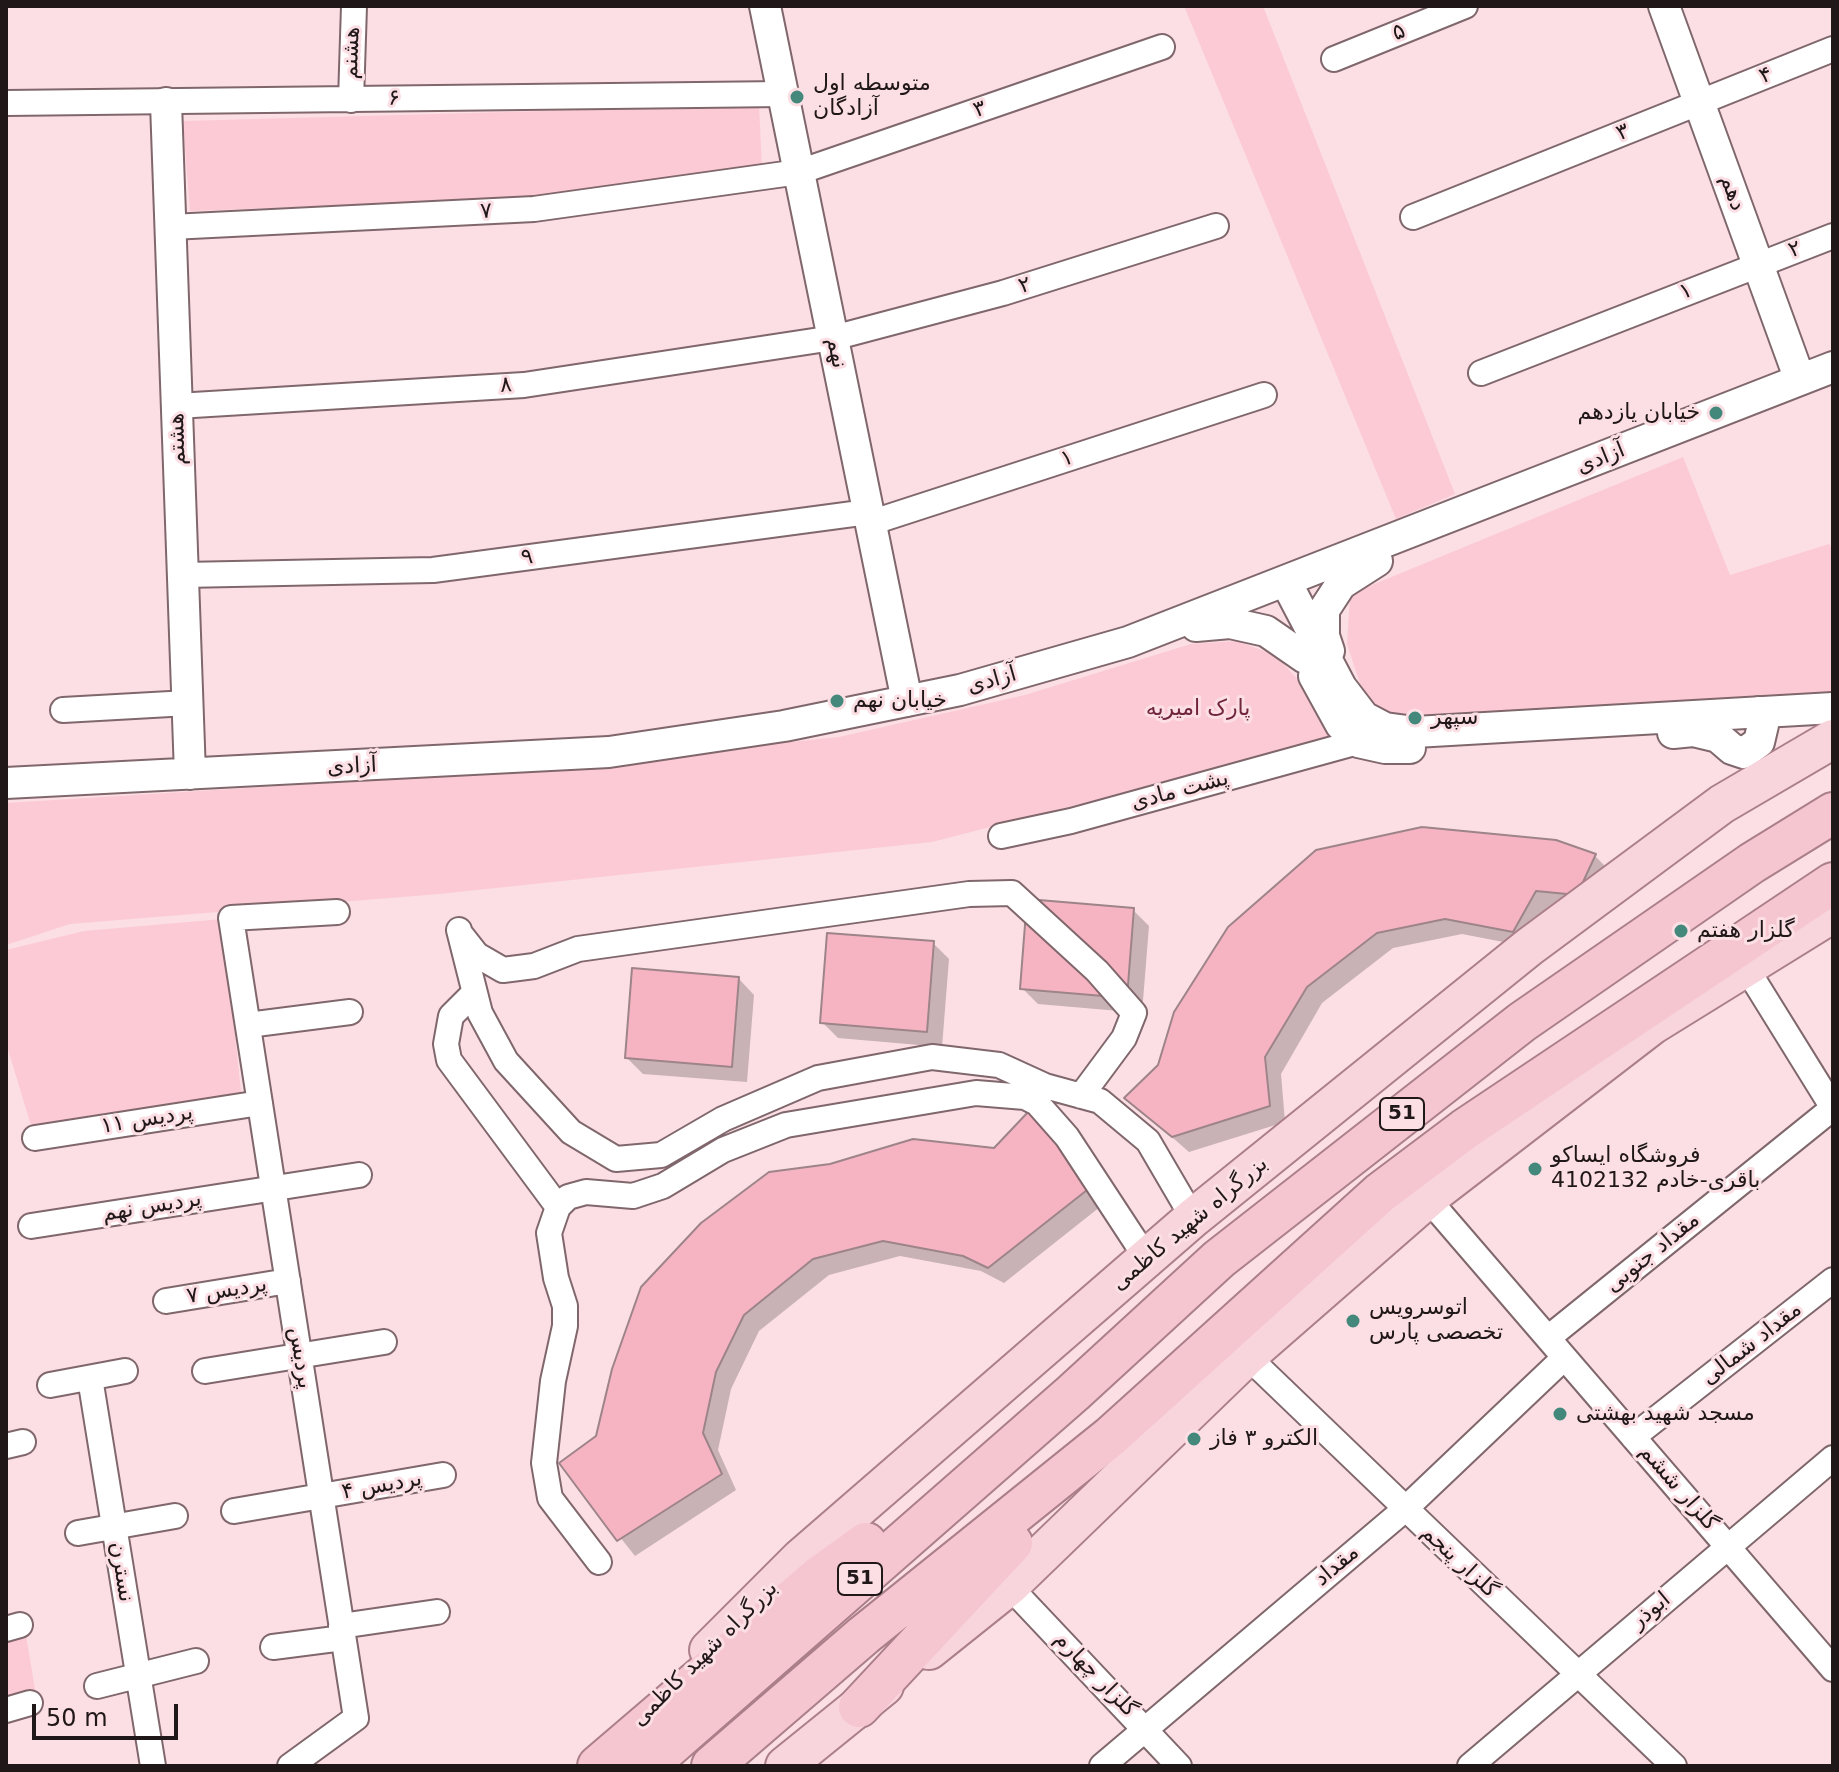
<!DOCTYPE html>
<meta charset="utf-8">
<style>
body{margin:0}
#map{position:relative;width:1839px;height:1772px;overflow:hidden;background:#fbdfe4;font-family:"DejaVu Sans",sans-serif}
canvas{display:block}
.frame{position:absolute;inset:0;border:8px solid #201719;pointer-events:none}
.scale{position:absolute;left:32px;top:1704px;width:146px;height:36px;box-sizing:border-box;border:4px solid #201719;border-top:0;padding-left:10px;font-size:24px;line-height:28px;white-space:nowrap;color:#201719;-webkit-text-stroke:6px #fbdfe4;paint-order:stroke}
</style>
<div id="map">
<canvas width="1839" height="1772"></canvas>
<div class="frame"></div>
<div class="scale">50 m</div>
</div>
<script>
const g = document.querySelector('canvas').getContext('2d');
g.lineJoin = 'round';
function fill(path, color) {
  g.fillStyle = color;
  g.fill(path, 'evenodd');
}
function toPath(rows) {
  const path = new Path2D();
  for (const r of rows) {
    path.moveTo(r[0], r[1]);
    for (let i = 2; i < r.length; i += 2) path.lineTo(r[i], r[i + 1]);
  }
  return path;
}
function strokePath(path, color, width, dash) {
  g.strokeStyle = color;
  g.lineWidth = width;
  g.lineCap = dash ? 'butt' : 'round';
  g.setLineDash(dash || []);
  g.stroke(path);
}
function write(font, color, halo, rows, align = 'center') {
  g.font = font + ' "DejaVu Sans",Vazirmatn,sans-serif';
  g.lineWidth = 6;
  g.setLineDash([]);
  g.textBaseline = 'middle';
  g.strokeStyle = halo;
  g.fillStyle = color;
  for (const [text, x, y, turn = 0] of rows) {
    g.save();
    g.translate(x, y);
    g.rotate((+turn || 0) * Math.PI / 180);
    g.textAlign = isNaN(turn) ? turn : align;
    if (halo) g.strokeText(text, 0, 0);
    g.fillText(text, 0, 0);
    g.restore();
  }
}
const green = toPath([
 [1184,6,1263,6,1455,494,1396,519],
 [759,105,762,169,536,198,190,211,183,121],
 [1683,457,1730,575,1829,544,1833,550,1833,696,1402,724,1364,696,1347,644,1350,594],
 [1237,641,1275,655,1306,688,1340,737,932,842,439,894,70,924,6,945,6,803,489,773,839,737,1025,695,1191,644],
 [223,919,242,1102,33,1132,6,1043,6,950,84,931],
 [25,1629,36,1695,6,1704,6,1633]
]);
const shadow = toPath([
 [1556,841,1595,856,1611,872,1529,947,1462,934,1393,948,1322,1003,1281,1074,1285,1122,1189,1152,1127,1098,1160,1066,1176,1013],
 [1133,910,1149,926,1142,1013,1038,1004,1022,988],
 [933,943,949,959,942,1047,838,1038,822,1022],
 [739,979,754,995,747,1082,643,1074,627,1058],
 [995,1151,1110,1199,1004,1283,981,1271,900,1256,829,1275,759,1331,731,1389,718,1450,736,1490,635,1556,562,1464,598,1437,614,1369]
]);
const building = toPath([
 [1422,827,1556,840,1596,854,1577,895,1536,891,1513,932,1445,919,1377,933,1307,987,1265,1057,1270,1106,1172,1137,1124,1098,1158,1065,1174,1012,1228,927,1316,850,1422,827],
 [1027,899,1134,908,1127,998,1020,989,1027,899],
 [827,933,934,941,927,1032,820,1023,827,933],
 [632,968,739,977,732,1067,625,1058,632,968],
 [1030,1110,1096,1183,988,1268,963,1256,883,1241,813,1259,744,1315,716,1372,703,1433,722,1474,617,1541,559,1463,596,1436,612,1369,641,1287,701,1223,769,1172,830,1164,913,1139,994,1148,1030,1110]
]);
const minor = toPath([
 [1334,59,1465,6],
 [351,100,354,6],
 [6,103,783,94],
 [1413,217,1833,49],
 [171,227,534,209,799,172,1162,47],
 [1481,373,1833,236],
 [177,406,524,385,833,338,1003,293,1216,226],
 [870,523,1264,395],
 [183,575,433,570,868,512],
 [63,710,188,703],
 [1001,836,1071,821,1358,742],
 [459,930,480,1013,506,1061,571,1132,616,1159,661,1155,723,1119,818,1078,932,1057,999,1065,1045,1086,1100,1101,1148,1141,1193,1218],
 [462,936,477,955,503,970,534,966,578,949,969,894,1012,893,1097,971,1134,1013,1124,1038,1081,1096],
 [1745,966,1833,1108],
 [474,993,451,1016,446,1044,449,1060,558,1207],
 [248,1025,350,1012],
 [35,1138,260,1103],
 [1428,1199,1833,1669],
 [31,1226,359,1175],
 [166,1301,288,1281],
 [1548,1338,1833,1108],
 [1247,1356,1674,1766],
 [205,1371,384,1342],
 [90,1378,153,1766],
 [50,1385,125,1371],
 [1633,1437,1833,1280],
 [6,1446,23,1442],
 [234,1511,443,1475],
 [78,1533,175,1516],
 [599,1562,550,1498,544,1463,553,1381,565,1326,565,1306,556,1278,549,1233,558,1207,568,1197,586,1192,633,1196,663,1186,723,1150,786,1125,976,1093,1025,1097,1037,1103,1067,1137,1147,1259],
 [1009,1586,1179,1766],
 [341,1626,437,1612],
 [6,1629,20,1625],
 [273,1647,343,1638],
 [97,1686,196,1661],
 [6,1710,30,1703],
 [290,1766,356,1718,231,918,337,912],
 [1102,1766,1404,1510,1564,1358],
 [1470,1766,1833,1458]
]);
const tertiary = toPath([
 [765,6,907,701],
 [1664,6,1800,380],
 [166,103,190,774],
 [1286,582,1341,687,1364,717,1385,728,1415,732,1833,708],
 [1196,626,1230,623,1266,631,1305,658],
 [1329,651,1324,636,1324,610,1341,584,1377,561],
 [1314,676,1341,725,1358,742,1385,748,1410,748],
 [1673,733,1693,731,1718,737,1732,749,1744,753,1759,742,1763,725,1758,712],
 [6,783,609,752,784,726,960,690,1128,642,1833,367]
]);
const primary = toPath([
 [709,1650,801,1558,1193,1218,1529,947,1722,804,1833,739],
 [929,1650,1009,1586,1247,1356,1435,1192,1652,1025,1833,913],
 [785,1766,884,1686]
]);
const trunk = toPath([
 [859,1707,1012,1543],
 [598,1766,820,1576,866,1543],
 [647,1766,1073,1393,1219,1259,1522,1022,1752,863,1833,813],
 [712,1766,864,1635,1110,1437,1380,1193,1465,1129,1833,883]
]);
const markers = [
 [797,97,8,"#44887c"],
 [1716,413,8,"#44887c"],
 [837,701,8,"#44887c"],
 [1415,718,8,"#44887c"],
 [1681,931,8,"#44887c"],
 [1535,1169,8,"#44887c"],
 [1353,1321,8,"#44887c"],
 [1560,1414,8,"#44887c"],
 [1194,1439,8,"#44887c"]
];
const shields = [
 [1402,1114,44],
 [860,1579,44]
];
const shieldNames = [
 ["51",1402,1114],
 ["51",860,1579]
];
const streetNames = [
 ["۵",1399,33,-22],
 ["هشنم",352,53,-88],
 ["۴",1766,76,-21],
 ["۶",394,99,-1],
 ["۳",980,110,-19],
 ["۳",1623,133,-22],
 ["دهم",1732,193,70],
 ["۷",486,212,-3],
 ["۲",1795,250,-20],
 ["۲",1025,286,-18],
 ["۱",1686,292,-21],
 ["نهم",836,353,78],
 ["۸",506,386,-4],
 ["هشتم",178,439,-92],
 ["۱",1067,459,-18],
 ["آزادی",1601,459,-22],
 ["۹",527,558,-8],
 ["آزادی",992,681,-16],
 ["آزادی",352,767,-3],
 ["پشت مادی",1180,791,-15],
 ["پردیس ۱۱",147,1120,-9],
 ["پردیس نهم",152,1207,-9],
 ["بزرگراه شهید کاظمی",1190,1224,-40],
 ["مقداد جنوبی",1653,1253,-39],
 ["پردیس ۷",227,1291,-9],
 ["مقداد شمالی",1752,1344,-38],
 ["پردیس",300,1358,81],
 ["پردیس ۴",382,1486,-10],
 ["گلزار ششم",1678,1488,49],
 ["گلزار پنجم",1459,1562,43],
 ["مقداد",1337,1566,-40],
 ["نسترن",121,1572,81],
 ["ابوذر",1651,1611,-40],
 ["بزرگراه شهید کاظمی",705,1654,-45],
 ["گلزار چهارم",1095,1675,46]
];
const poiNames = [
 ["متوسطه اول",813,84],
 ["آزادگان",813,109],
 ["خیابان یازدهم",1700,413,"right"],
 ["خیابان نهم",853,701],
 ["سپهر",1431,718],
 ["گلزار هفتم",1697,931],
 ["فروشگاه ایساکو",1551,1156],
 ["باقری-خادم 4102132",1551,1181],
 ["اتوسرویس",1369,1308],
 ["تخصصی پارس",1369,1333],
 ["مسجد شهید بهشتی",1576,1414],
 ["الکترو ۳ فاز",1210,1439]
];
const parkNames = [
 ["پارک امیریه",1198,709]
];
fill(green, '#fccad5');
fill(shadow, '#0003');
fill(building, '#f6b4c3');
strokePath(building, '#9d8489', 2);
strokePath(minor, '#7f676c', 28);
strokePath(tertiary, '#7f676c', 34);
strokePath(primary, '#aa7f89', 42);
strokePath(trunk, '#aa7f89', 44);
strokePath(minor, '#fff', 24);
strokePath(tertiary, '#fff', 30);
strokePath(primary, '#f8d4dc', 38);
strokePath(trunk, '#f6c6d0', 40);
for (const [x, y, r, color] of markers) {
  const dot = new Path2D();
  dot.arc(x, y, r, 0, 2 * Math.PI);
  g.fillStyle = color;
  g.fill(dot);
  strokePath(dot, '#fbdfe4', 3);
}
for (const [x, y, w] of shields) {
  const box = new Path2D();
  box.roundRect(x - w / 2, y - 16, w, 32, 6);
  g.fillStyle = '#fbdfe4';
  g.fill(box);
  strokePath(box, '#201719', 2);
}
write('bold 20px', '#201719', null, shieldNames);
write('22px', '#201719', '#fbdfe4', streetNames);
write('22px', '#201719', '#fbdfe4', poiNames, 'left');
write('22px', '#71253d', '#fbdfe4', parkNames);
</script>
